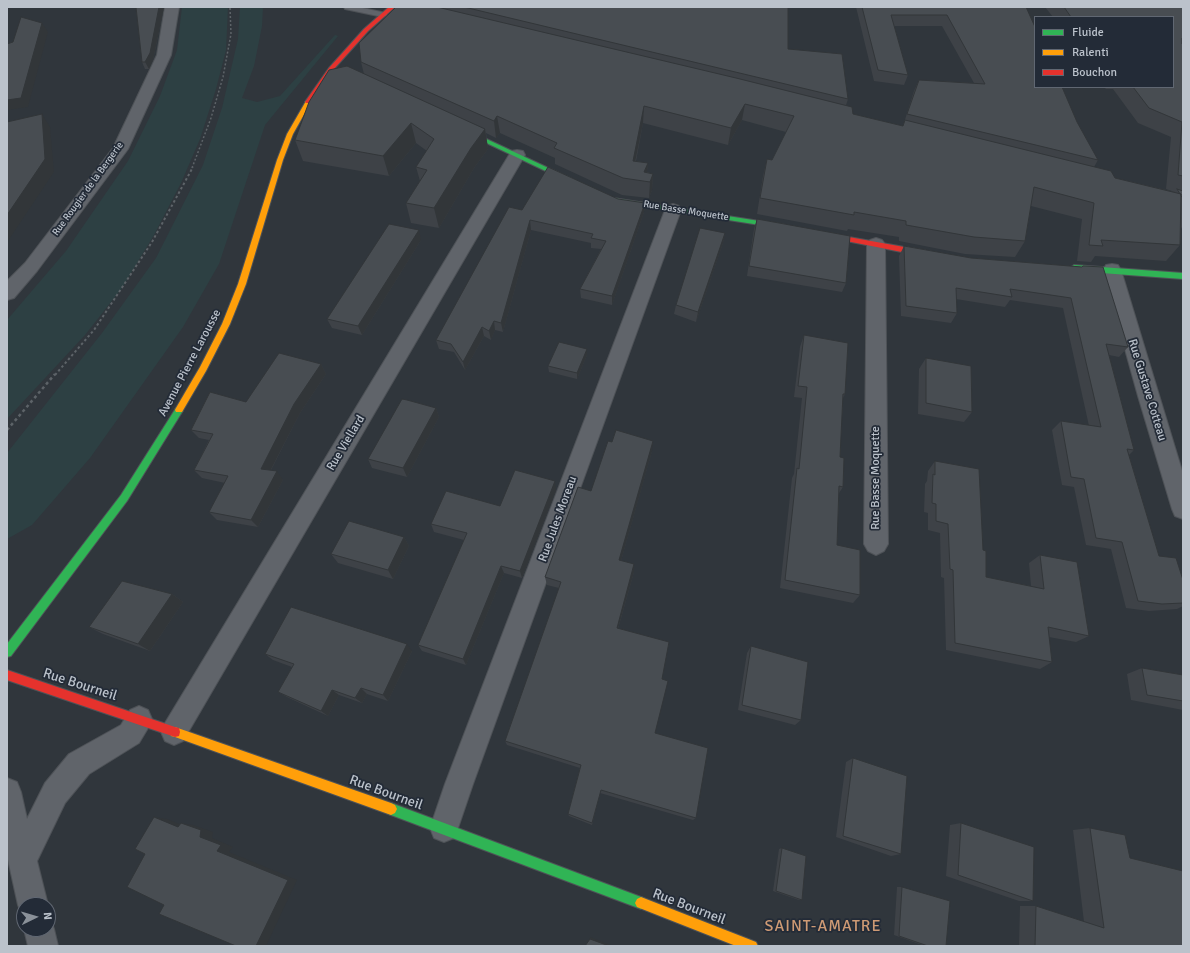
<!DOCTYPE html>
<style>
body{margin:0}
#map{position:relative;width:1190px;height:953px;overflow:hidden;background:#30363c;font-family:Signika,sans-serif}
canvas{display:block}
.frame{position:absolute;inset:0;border:8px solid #bbc2cb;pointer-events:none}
.legend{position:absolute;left:1034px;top:16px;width:140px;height:72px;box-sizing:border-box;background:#232b37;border:1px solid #606772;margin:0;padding:5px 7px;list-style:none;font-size:12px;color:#bbc2cb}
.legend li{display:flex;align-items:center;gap:8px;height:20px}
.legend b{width:20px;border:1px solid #606772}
.north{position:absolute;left:16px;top:897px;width:40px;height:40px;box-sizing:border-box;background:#232b37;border:1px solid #606772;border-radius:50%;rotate:85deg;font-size:11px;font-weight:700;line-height:16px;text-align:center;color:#bbc2cb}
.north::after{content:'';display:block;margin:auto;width:14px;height:18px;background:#8a9199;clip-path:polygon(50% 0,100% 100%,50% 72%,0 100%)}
</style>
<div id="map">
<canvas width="1190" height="953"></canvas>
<div class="frame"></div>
<ul class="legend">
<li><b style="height:5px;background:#30b455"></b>Fluide</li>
<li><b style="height:5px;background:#ff9f0a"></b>Ralenti</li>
<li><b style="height:5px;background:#e5322d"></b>Bouchon</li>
</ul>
<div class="north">N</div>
</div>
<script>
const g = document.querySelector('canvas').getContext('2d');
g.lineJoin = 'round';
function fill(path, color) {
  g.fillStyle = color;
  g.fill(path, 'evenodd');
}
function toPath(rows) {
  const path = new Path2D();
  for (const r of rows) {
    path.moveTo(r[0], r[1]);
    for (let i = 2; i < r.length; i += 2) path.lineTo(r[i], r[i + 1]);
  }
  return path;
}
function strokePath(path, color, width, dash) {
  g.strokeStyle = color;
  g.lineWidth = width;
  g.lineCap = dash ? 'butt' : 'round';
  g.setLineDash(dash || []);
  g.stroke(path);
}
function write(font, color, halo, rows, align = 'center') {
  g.font = font + ' Signika,sans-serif';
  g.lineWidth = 3.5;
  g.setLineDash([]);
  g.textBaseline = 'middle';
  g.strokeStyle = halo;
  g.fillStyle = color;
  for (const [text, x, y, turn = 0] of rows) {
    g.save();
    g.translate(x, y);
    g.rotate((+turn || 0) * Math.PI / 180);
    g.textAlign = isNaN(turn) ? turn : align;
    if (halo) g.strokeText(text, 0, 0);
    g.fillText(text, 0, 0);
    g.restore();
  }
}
const green = toPath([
 [182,7,228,7,226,50,216,89,200,139,181,183,154,235,122,288,85,335,7,419,7,320,66,251,128,161,160,96,177,50],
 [240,7,263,7,262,26,254,66,242,98,257,102,280,96,335,35,338,36,265,125,219,264,183,327,90,458,32,525,7,539,7,453,102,333,156,258,203,165,222,108,238,39]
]);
const pathFar2 = toPath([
 [192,168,211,118,223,77,231,34,230,7]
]);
const pathFar1 = toPath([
 [55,375,94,330,152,242,193,167]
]);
const path = toPath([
 [7,430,55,374]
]);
const lane = toPath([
 [344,7,358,7,386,13,387,15,383,17,345,9,344,7]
]);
const street = toPath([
 [165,7,179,7,171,55,128,149,37,271,14,298,7,300,7,281,25,263,113,148,157,55,165,7],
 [517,150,523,151,525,155,183,741,174,745,165,741,161,732,165,723,509,155,511,151,517,150],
 [673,204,679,206,681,210,473,784,458,828,454,838,444,842,434,838,430,828,445,784,665,210,667,206,673,204],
 [876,238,882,240,885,244,888,544,884,551,876,555,868,551,864,544,867,244,870,240,876,238],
 [1112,264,1118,265,1121,270,1183,474,1183,519,1175,516,1172,509,1138,396,1103,270,1106,265,1112,264],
 [139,706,148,710,152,719,148,728,139,743,89,774,65,803,37,861,48,905,24,905,24,916,22,916,18,905,7,855,7,778,17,782,21,792,27,819,45,783,69,754,121,725,130,710,139,706],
 [48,917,50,918,54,929,58,946,28,946,24,929,24,928,48,929,48,917]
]);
const fast = toPath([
 [459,128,463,128,576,181,575,183,571,183,459,130,459,128],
 [613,198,785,225,789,227,785,229,615,202,612,200,613,198],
 [1074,265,1183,273,1183,279,1074,271,1070,268,1074,265],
 [179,407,183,410,182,412,127,501,11,656,7,657,7,644,121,495,176,408,179,407],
 [391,803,641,897,645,899,647,903,645,907,641,909,391,815,387,813,385,809,387,805,391,803]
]);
const slow = toPath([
 [306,101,311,102,293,134,283,160,246,284,230,324,206,371,182,412,176,412,175,410,176,408,200,367,222,324,238,284,277,160,287,134,306,101],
 [175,727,391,803,395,805,397,809,395,813,391,815,175,737,171,736,170,732,171,728,175,727],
 [641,897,756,942,758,946,736,946,637,907,635,903,637,899,641,897]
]);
const jam = toPath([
 [389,7,395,7,368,31,333,70,310,103,306,103,305,102,329,68,364,29,389,7],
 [818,232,821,232,932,252,936,255,932,258,821,236,818,236,818,232],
 [7,670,175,727,179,728,180,732,179,736,175,737,7,680,7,670]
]);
const wall = toPath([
 [136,7,164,7,153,60,149,69,145,69,142,62],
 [396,7,788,7,788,49,848,99,846,105,853,114,903,126,914,91,919,80,974,83,942,26,894,26,908,75,904,85,874,81,856,7,1026,7,1077,122,1098,160,1094,167,1115,178,1175,192,1166,189,1171,137,1138,123,1113,89,1106,89,1104,87,1173,87,1173,17,1053,17,1045,7,1183,7,1183,231,1181,227,1180,245,1166,261,1095,256,1091,262,1077,261,1082,219,1031,206,1025,241,1015,257,965,254,899,241,899,237,848,229,847,231,757,214,763,176,767,159,772,160,786,132,742,120,728,145,643,123,636,161,648,163,647,172,653,174,652,190,649,198,622,195,555,164,555,158,500,133,496,138,486,133,488,149,474,168,439,228,411,223,406,203,420,181,416,167,427,151,416,143,389,176,303,161,295,140,364,74,361,62],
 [618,199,645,203,644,212,612,305,581,298,580,289,601,249,591,248,591,243,531,230,503,332,495,330,491,340,484,336,465,370,454,352,439,349,436,340,522,210],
 [757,219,846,283,842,292,747,276,754,229],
 [725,233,723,243,696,322,674,314,676,305],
 [421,240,362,335,332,328,327,319],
 [904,246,971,258,1082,267,1083,266,1128,347,1119,357,1109,355,1134,450,1129,455,1159,556,1183,580,1183,606,1177,609,1149,611,1126,608,1111,549,1086,545,1074,487,1062,485,1052,430,1061,421,1089,426,1063,308,1010,300,1005,307,956,299,957,313,951,323,901,316,899,256],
 [804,335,845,394,843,398,840,457,843,487,839,493,837,545,860,595,853,603,780,588,792,478,794,474,802,398,794,397,800,347],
 [587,355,577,379,549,372,548,366],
 [926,358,972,412,964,422,918,414,919,369],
 [321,364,326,374,300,413,271,470,283,480,258,527,217,520,209,512,225,483,202,478,194,470,209,440,199,438,191,430],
 [436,408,439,417,407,477,372,468,368,459],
 [652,451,621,561,634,572,618,629,662,679,655,733,696,818,693,820,600,793,592,825,569,816,568,814,580,768,507,745,505,741,559,588,547,585,545,577],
 [935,461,983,550,986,577,1031,586,1029,563,1040,555,1089,636,1076,642,1049,637,1052,662,1040,669,946,650,944,578,941,577,940,533,928,530,928,513,924,512,925,484,927,481,928,471],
 [556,490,522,578,504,573,466,665,422,651,418,645,464,540,434,532,431,524,500,506],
 [404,537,409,546,393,579,338,563,331,554],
 [172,594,183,602,150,651,103,634,89,627],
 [751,646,801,720,795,725,738,710,747,653],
 [412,651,388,701,367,694,362,703,339,695,328,716,287,697,278,692,292,667,273,660,265,654],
 [1142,668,1183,675,1183,710,1131,700,1127,674],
 [853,758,901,854,891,856,836,837,846,762],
 [961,823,1033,901,1019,901,946,876,950,825],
 [1090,828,1130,858,1183,946,1019,946,1020,906,1036,906,1084,922,1073,830],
 [782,848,802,900,799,900,773,891,779,849],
 [897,887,902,887,946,946,925,946,894,935]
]);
const shadedWall = toPath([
 [159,7,164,7,153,60,149,69,145,62],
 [42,23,48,32,28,107,7,110,7,100],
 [745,104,742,120,728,145,731,128],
 [644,106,643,123,632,177,633,161],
 [42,114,50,127,54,172,8,241,7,240,7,215],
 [497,116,500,133,496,138,494,121],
 [411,123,416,143,389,176,383,156],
 [485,129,488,149,474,168,439,228,434,208,471,148],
 [648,163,646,180,644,172],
 [653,174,652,190,649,198,650,182],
 [645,203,644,212,612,305,612,296],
 [530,220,531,230,503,332,501,323],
 [419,230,421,240,362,335,358,326],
 [725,233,723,243,696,322,698,312],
 [494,321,495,330,491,340,489,331],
 [482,327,484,336,465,370,463,362],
 [587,349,587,355,577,379,577,373],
 [321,364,326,374,300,413,267,477,261,469,294,404],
 [436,408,439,417,407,477,403,468],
 [653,441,652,451,619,568,619,560],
 [277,471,283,480,258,527,251,520],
 [555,481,556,490,522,578,520,571],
 [404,537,409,546,393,579,388,570],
 [634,564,634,572,616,635,617,628],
 [501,566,504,573,466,665,463,659],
 [172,594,183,602,150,651,138,644],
 [407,644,412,651,388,701,383,695],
 [361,688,367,694,362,703,355,698],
 [332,690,339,695,328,716,321,711],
 [154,817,167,819,191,829,178,827],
 [181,823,193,825,213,832,212,838,233,847,229,852,297,880,266,946,256,946,217,851,200,837],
 [590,937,613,946,609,946,590,939]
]);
const building = toPath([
 [136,7,159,7,150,53,145,62,142,62,136,7],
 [396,7,437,7,736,78,852,107,853,114,903,126,905,120,1111,171,1115,178,1181,194,1180,245,1101,240,1103,246,1089,245,1094,203,1034,187,1025,241,974,237,906,225,906,221,854,212,854,215,760,198,767,159,772,160,794,116,745,104,731,128,644,106,633,161,648,163,644,172,653,174,650,182,623,178,554,148,557,143,497,116,494,121,361,62,359,43,396,7],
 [464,7,788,7,788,49,842,54,848,99,464,7],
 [862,7,1026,7,1035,27,1035,87,1062,87,1077,122,1098,160,907,114,919,80,985,84,947,15,891,15,908,75,878,70,862,7],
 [1064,7,1183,7,1183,38,1182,38,1182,44,1183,45,1183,176,1178,175,1182,122,1149,108,1133,87,1173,87,1173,17,1071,17,1064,7],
 [21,17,42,23,21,98,7,100,7,44,13,42,21,17],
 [347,66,485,129,471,148,434,208,406,203,427,170,416,167,434,139,411,123,383,156,295,140,309,102,329,70,347,66],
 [42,114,45,159,7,215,7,122,42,114],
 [548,167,618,199,645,203,612,296,580,289,606,241,591,238,593,234,530,220,501,323,494,321,489,331,482,327,463,362,451,344,436,340,509,207,522,210,548,167],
 [1177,189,1183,191,1183,198,1181,196,1181,194,1180,194,1177,189],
 [757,219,850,236,846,283,749,266,757,219],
 [389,224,419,230,358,326,327,319,389,224],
 [700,228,725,233,698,312,676,305,700,228],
 [904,246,971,258,1082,267,1083,266,1103,267,1128,347,1106,344,1134,450,1127,449,1159,556,1176,558,1183,580,1183,603,1162,604,1138,601,1122,542,1096,538,1084,479,1071,477,1061,421,1101,427,1071,298,1010,289,1012,297,956,288,957,313,906,306,904,246],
 [804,335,848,343,845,394,843,394,840,457,844,458,843,487,839,486,837,545,860,550,860,595,785,580,797,468,799,469,807,387,798,386,804,335],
 [559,342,587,349,577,373,548,366,559,342],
 [279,353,321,364,294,404,261,469,277,471,251,520,209,512,228,476,194,470,213,434,191,430,210,392,246,402,279,353],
 [926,358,971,366,972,412,926,403,926,358],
 [402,399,407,400,436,408,403,468,368,459,402,399],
 [616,430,653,441,619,560,634,564,617,628,669,642,662,679,668,681,655,733,708,748,696,818,601,790,592,823,568,814,581,765,505,741,561,582,545,577,578,487,591,491,608,441,612,442,616,430],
 [935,461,979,469,983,550,986,551,986,577,1044,589,1040,555,1077,562,1089,636,1048,627,1052,662,955,643,953,570,950,569,948,524,936,521,936,504,932,503,933,474,935,475,935,461],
 [515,470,555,481,520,571,501,566,463,659,418,645,467,533,431,524,446,491,500,506,515,470],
 [349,521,404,537,388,570,331,554,349,521],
 [122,581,172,594,138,644,89,627,122,581],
 [291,607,407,644,383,695,361,688,355,698,332,690,321,711,278,692,294,664,265,654,291,607],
 [751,646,808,662,801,720,742,705,751,646],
 [1142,668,1183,675,1183,701,1147,695,1142,668],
 [853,758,907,776,901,854,843,836,853,758],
 [154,817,178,827,181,823,201,830,200,837,221,845,217,851,288,880,256,946,236,946,159,914,164,905,127,887,145,854,135,849,154,817],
 [961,823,1034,847,1033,901,958,875,961,823],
 [1090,828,1125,835,1130,858,1183,871,1183,946,1035,946,1036,906,1104,928,1090,828],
 [782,848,806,856,802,900,776,891,782,848],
 [902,887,950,901,946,946,928,946,899,936,902,887],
 [590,939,609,946,585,946,590,939]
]);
const farStreetnames = [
 ["Rue Rougier de la Bergerie",88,189,-54],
 ["Rue Basse Moquette",686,211,9]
];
const streetNames = [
 ["Avenue Pierre Larousse",190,363,-62],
 ["Rue Gustave Cotteau",1147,390,73],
 ["Rue Viellard",346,443,-59],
 ["Rue Basse Moquette",876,478,-90],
 ["Rue Jules Moreau",558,519,-70]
];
const nearStreetnames = [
 ["Rue Bourneil",80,685,18],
 ["Rue Bourneil",386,793,20],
 ["Rue Bourneil",689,907,21]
];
const nearNeighbourhoodnames = [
 ["SAINT-AMATRE",823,927]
];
fill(green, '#2d4043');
strokePath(lane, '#4e5257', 2);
strokePath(street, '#4e5257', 2);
strokePath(fast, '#4e5257', 2);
strokePath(slow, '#4e5257', 2);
strokePath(jam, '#4e5257', 2);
strokePath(pathFar2, '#5d6368', 1.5, [2, 2]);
strokePath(pathFar1, '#5d6368', 2, [2.5, 2.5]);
strokePath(path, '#5d6368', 2.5, [3, 3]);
fill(lane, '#60646a');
fill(street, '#60646a');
fill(fast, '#30b455');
fill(slow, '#ff9f0a');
fill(jam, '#e5322d');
fill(wall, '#3e4247');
fill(shadedWall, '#323639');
fill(building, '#484d52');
strokePath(building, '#323639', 1);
write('10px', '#bbc2cb', '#232b37', farStreetnames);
write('12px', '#bbc2cb', '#232b37', streetNames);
write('14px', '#bbc2cb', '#232b37', nearStreetnames);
g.letterSpacing = '1px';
write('16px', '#ce9a74', '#232b37', nearNeighbourhoodnames);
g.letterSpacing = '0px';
</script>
